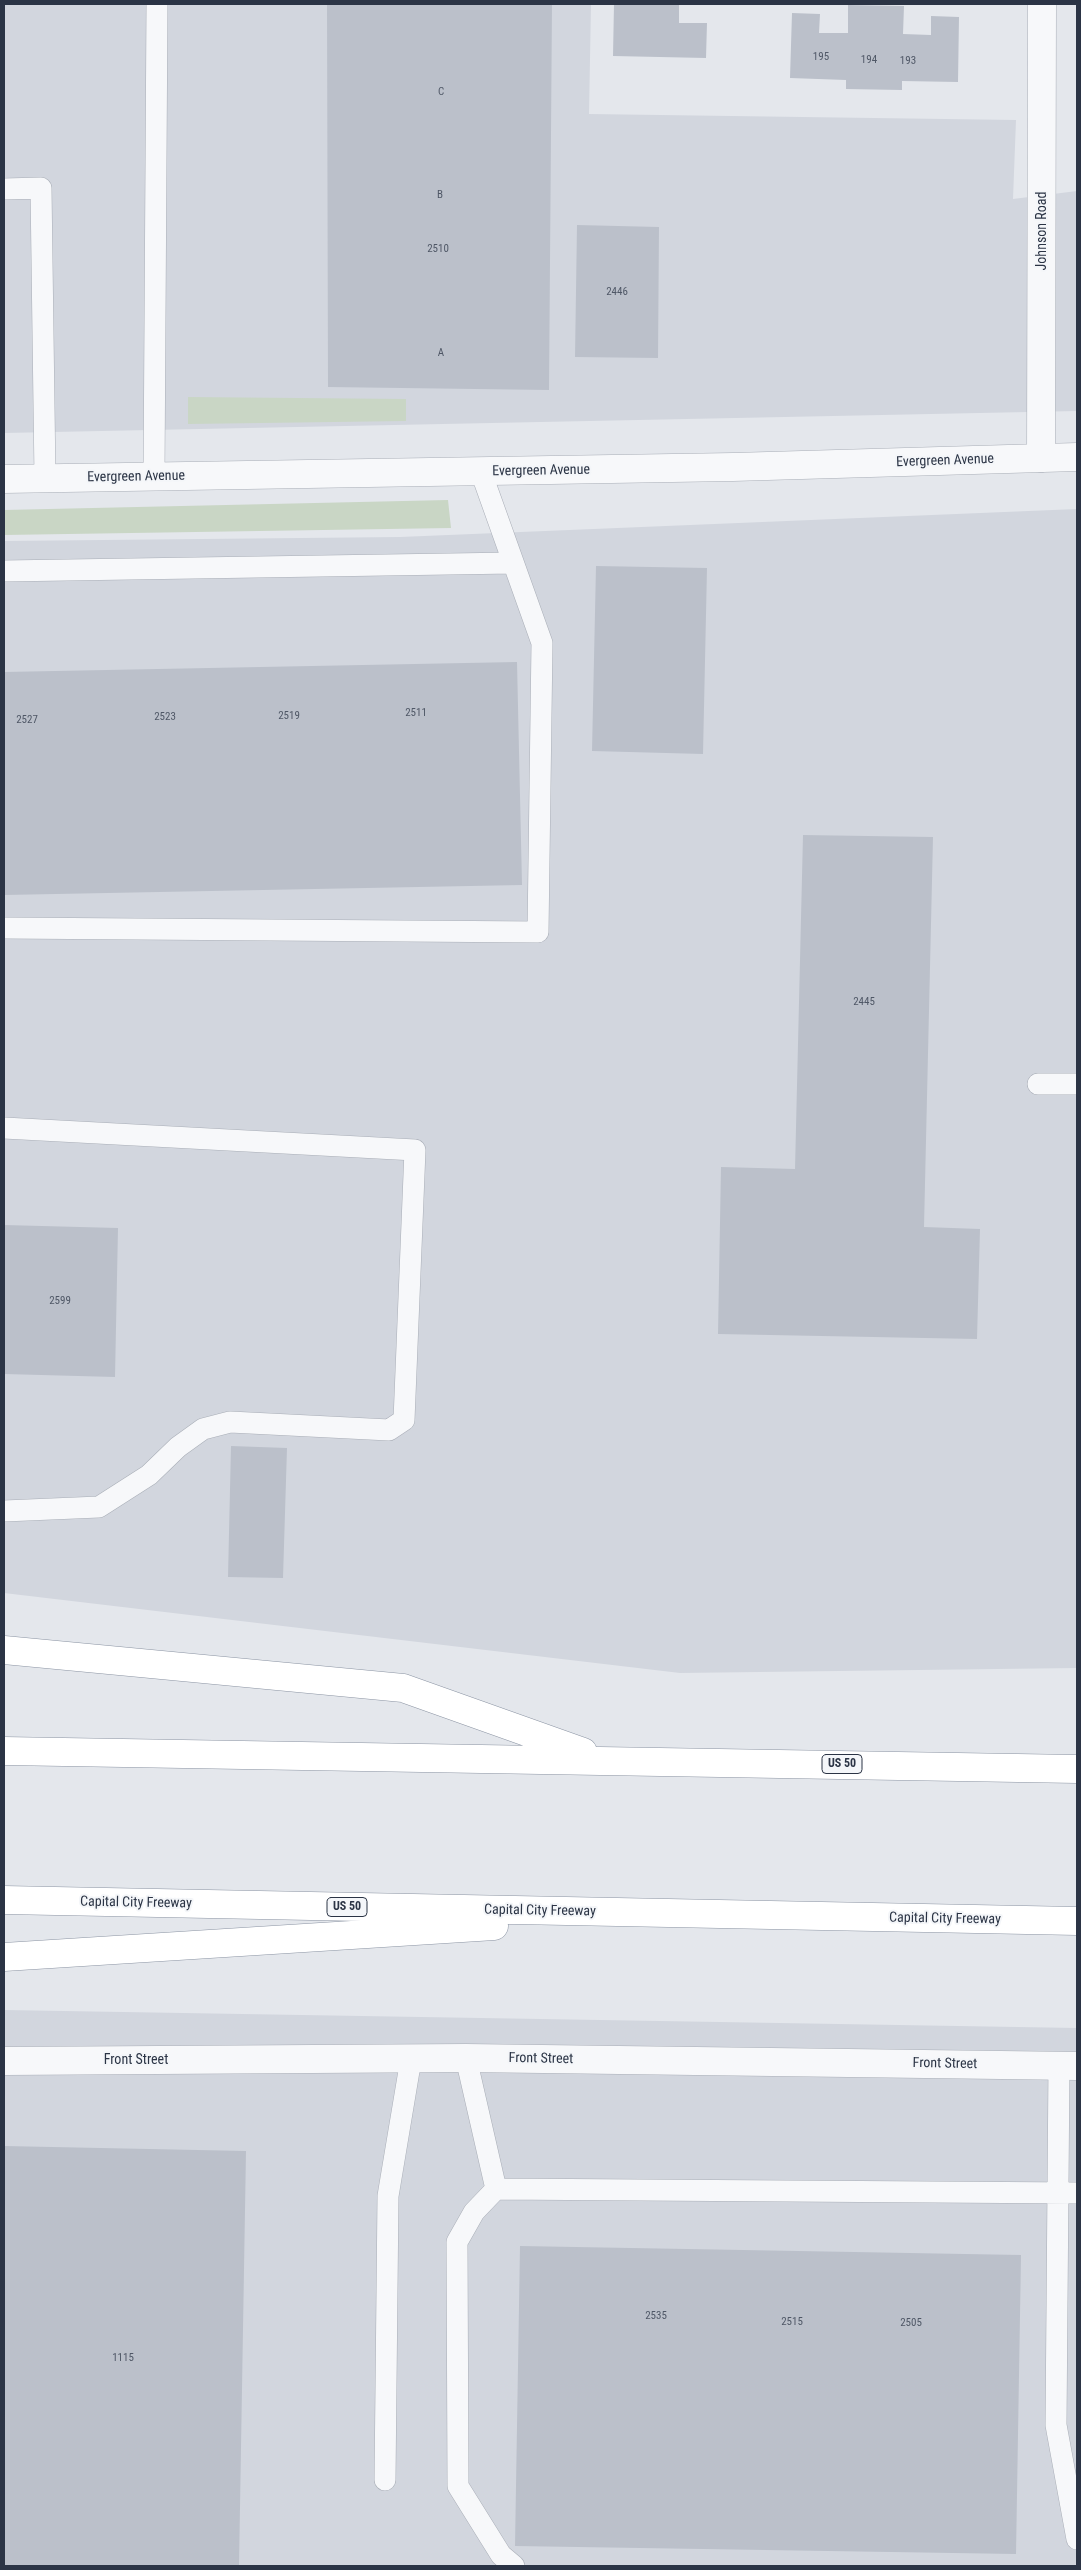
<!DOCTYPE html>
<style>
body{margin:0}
#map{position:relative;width:1081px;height:2570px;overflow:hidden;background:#e4e7ec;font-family:"Roboto Condensed",sans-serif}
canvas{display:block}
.frame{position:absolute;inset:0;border:5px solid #2b3445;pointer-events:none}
</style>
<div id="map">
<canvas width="1081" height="2570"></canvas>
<div class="frame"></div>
</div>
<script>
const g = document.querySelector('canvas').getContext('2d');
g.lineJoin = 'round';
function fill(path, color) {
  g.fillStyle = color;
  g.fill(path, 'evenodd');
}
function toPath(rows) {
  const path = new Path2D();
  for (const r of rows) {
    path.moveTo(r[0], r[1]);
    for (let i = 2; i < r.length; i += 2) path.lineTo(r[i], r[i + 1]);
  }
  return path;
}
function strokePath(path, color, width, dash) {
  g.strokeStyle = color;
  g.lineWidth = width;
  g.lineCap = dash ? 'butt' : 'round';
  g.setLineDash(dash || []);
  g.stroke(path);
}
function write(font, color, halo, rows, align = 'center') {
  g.font = font + ' "Roboto Condensed",sans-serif';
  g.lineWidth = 4;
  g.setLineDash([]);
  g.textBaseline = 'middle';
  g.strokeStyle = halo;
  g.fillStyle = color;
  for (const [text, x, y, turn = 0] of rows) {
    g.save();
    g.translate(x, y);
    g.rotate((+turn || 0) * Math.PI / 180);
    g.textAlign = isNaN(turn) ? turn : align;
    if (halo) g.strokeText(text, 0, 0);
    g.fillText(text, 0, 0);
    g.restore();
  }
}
const built = toPath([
 [4,4,591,4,589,114,1016,120,1013,199,1077,191,1077,411,4,433],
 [1077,509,1077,1668,680,1673,4,1593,4,541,400,537],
 [4,2010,1077,2028,1077,2566,4,2566]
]);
const green = toPath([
 [188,397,406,399,406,421,188,424],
 [448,500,451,528,4,535,4,510]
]);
const building = toPath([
 [327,4,552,4,549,390,328,387],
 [614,4,679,4,679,23,707,23,706,58,613,56],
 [848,5,904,6,903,34,931,35,931,16,959,17,958,82,902,81,902,90,846,89,846,80,790,78,792,13,820,14,819,33,848,33],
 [577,225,659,227,658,358,575,357],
 [596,566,707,568,703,754,592,751],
 [517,662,522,885,4,895,4,672],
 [803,835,933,837,924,1227,980,1229,977,1339,718,1334,721,1167,795,1169],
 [4,1225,118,1228,115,1377,4,1374],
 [231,1446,287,1448,283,1578,228,1577],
 [4,2146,246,2151,239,2566,4,2566],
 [520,2246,1021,2255,1016,2554,515,2546]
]);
const service = toPath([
 [4,189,41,188,45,478],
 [154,477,157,4],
 [4,571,513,563],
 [4,928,538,932,542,643,481,472],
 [1038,1084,1077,1084],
 [4,1128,415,1150,404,1420,389,1430,230,1422,203,1429,178,1447,149,1475,99,1507,4,1511],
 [466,2058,496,2189],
 [1059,2065,1056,2425,1077,2539],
 [385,2480,388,2196,411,2059],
 [514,2566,501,2555,458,2486,457,2242,474,2212,496,2189,1077,2193]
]);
const minor = toPath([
 [1041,458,1042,4],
 [4,2061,466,2058,1077,2066]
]);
const tertiary = toPath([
 [4,479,733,467,1077,457]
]);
const motorway = toPath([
 [4,1650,403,1688,583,1752],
 [4,1751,1077,1769],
 [4,1900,1077,1921],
 [4,1957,494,1926]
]);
const numberNames = [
 ["195",821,57],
 ["194",869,60],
 ["193",908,61],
 ["C",441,92],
 ["B",440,195],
 ["2510",438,249],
 ["2446",617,292],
 ["A",441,353],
 ["2511",416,713],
 ["2519",289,716],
 ["2523",165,717],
 ["2527",27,720],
 ["2445",864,1002],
 ["2599",60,1301],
 ["2535",656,2316],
 ["2515",792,2322],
 ["2505",911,2323],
 ["1115",123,2358]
];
const shields = [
 [842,1764,40],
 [347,1907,40]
];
const shieldNames = [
 ["US 50",842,1764],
 ["US 50",347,1907]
];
const streetNames = [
 ["Johnson Road",1042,231,-90],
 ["Evergreen Avenue",945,461,-2],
 ["Evergreen Avenue",541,471,-1],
 ["Evergreen Avenue",136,477,-1],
 ["Capital City Freeway",136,1903,1],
 ["Capital City Freeway",540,1911,1],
 ["Capital City Freeway",945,1919,1],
 ["Front Street",541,2059,1],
 ["Front Street",136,2060],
 ["Front Street",945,2064,1]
];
fill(built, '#d2d6de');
fill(green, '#c9d6c5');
fill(building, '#bbc0ca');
strokePath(service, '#a9aeb7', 22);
strokePath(minor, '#a9aeb7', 29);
strokePath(tertiary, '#a9aeb7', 29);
strokePath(motorway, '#8b94a3', 29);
strokePath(service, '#f7f8fa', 21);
strokePath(minor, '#f7f8fa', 28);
strokePath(tertiary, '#f7f8fa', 28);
strokePath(motorway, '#fff', 28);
write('11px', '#4f5766', null, numberNames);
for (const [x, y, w] of shields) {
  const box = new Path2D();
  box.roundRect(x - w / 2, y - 9.5, w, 19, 4);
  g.fillStyle = '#f4f6f9';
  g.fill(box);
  strokePath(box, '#2b3445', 1);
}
write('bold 12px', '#2b3445', null, shieldNames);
write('14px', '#2b3445', '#f4f6f9', streetNames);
</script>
